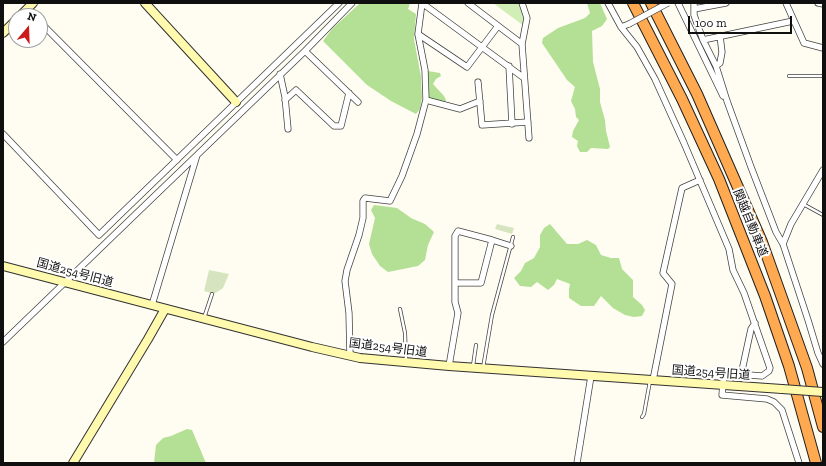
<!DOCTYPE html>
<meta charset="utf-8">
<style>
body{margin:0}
#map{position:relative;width:826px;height:466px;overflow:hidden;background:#fffdf2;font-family:"Zilla Slab",serif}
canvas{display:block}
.frame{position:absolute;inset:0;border:4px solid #0f0f0f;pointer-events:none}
.north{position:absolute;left:8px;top:8px;width:40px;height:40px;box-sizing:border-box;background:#fff;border:1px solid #9f9f9f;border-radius:50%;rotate:19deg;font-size:11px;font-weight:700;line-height:16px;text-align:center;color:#0f0f0f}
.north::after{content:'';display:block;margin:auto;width:14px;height:18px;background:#ce1919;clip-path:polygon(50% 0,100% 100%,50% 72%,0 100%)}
.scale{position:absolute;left:688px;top:16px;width:104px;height:18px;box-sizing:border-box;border:2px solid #0f0f0f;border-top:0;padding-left:5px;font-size:12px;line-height:14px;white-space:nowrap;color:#0f0f0f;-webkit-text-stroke:3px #fff;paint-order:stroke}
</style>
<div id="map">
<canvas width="826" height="466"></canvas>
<div class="frame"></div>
<div class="north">N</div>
<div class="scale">100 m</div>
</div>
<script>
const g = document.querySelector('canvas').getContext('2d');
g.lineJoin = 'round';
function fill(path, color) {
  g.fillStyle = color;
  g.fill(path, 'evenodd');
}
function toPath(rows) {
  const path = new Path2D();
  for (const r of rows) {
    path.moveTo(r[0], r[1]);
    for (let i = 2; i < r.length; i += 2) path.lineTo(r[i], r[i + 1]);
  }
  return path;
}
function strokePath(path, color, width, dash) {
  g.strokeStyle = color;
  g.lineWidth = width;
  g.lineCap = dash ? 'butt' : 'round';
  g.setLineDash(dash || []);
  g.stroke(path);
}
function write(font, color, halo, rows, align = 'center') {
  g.font = font + ' "Zilla Slab","Noto Sans JP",serif';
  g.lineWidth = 4;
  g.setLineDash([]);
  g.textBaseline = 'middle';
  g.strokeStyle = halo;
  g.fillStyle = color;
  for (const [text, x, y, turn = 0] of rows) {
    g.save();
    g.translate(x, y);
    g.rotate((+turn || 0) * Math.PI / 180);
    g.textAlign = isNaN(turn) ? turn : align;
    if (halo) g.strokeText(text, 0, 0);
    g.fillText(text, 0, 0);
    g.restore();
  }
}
const green = toPath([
 [493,3,519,3,525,16,524,26]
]);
const forest = toPath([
 [360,3,410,3,408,9,416,14,414,39,421,77,422,98,420,109,416,114,391,101,367,85,323,41,332,29],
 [587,3,600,3,607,19,602,26,592,31,593,62,600,89,600,102,605,120,606,131,610,147,608,149,591,148,587,152,580,152,577,146,578,141,572,137,573,131,579,120,576,117,575,109,571,101,575,87,567,80,542,43,543,38,558,28,585,18,590,13],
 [428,71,440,73,441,76,436,79,433,84,444,96,446,100,445,103,429,99],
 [374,205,397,208,411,218,425,224,434,232,428,245,425,260,418,266,388,272,380,266,372,254,369,244,375,218,371,210],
 [550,224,567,244,578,244,587,240,596,245,601,255,611,258,619,258,622,269,633,280,633,297,642,305,645,310,642,316,634,317,625,315,613,308,601,296,594,306,581,306,569,298,569,289,570,284,557,279,554,285,548,290,537,282,531,287,520,286,514,278,521,271,525,263,534,258,540,247,540,235,544,228],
 [187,429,192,430,206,463,154,463,156,445,163,438,171,436]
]);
const cemetery = toPath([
 [497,224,514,228,512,234,495,229],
 [209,270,229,274,223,288,214,294,204,291]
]);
const lane = toPath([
 [789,76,823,76],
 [803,204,823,215],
 [400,309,405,333,406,360],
 [204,318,212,294],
 [473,366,476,345],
 [483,368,492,315,513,237],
 [642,417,644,414,650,381]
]);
const street = toPath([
 [422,3,524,78],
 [468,3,522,44],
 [522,3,527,18,522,44,529,138],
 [608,3,621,27,629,24],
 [678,3,723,96],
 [694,3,694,15,703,40,716,66,727,101,751,167,776,232,783,244,808,320,818,353,823,364],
 [786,3,804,43,823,48],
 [818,3,823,4],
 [27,9,34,16],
 [694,9,726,3],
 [40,22,177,160],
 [621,27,637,47,655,79,684,143,729,249,733,270,744,293,770,368,769,371,762,376,724,373,722,395,767,399,774,402,782,410,799,463],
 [418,34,467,67,498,26],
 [703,40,793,21],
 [305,51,358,102],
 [509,66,512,124],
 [716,66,720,63,722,52,720,36],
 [280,74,285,97,288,129],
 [478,82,482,125,528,122],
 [285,100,296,90,334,126,341,126,349,93],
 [426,100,460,109,480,101],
 [3,134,99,235,339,3],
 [492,240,511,246],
 [783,244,791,224,823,170],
 [152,305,197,155],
 [3,342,305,51,352,3],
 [350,356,349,313,345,281,347,270,359,235,363,218,363,201,365,198,390,201,402,176,417,134,426,100,425,70,418,34,422,3],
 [449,366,458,313,455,302,455,236,458,231,492,240,481,283,456,283],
 [741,375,751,329,755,323],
 [653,380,672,284,663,273,682,188,700,180],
 [577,463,591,376]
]);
const secondary = toPath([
 [145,3,236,102],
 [20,16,33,3],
 [3,33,16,20],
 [3,266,312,347,360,358,449,366,782,389],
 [73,463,148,339,165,309]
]);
const highway = toPath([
 [633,3,682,99,719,179,765,296,789,366,816,463],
 [651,3,697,94,762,242,807,368,823,427]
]);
const streetBridge = toPath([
 [629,24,668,3]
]);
const secondaryBridge = toPath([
 [782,389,823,392]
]);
const streetNames = [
 ["関越自動車道",750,223,68],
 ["国道254号旧道",75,273,15],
 ["国道254号旧道",388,348,7],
 ["国道254号旧道",711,373,4]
];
fill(green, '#d1eeb7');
fill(forest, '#b3e094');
fill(cemetery, '#d6e5bf');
strokePath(lane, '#424242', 4);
strokePath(street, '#424242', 7);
strokePath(secondary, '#313131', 10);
strokePath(highway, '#202020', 12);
strokePath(lane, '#fff', 2.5);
strokePath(street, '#fff', 5.5);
strokePath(secondary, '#fffaad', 8);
strokePath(highway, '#ffa950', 10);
strokePath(streetBridge, '#424242', 7, []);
strokePath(secondaryBridge, '#313131', 10, []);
strokePath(streetBridge, '#fff', 5.5);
strokePath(secondaryBridge, '#fffaad', 8);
write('12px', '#0f0f0f', '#fff', streetNames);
</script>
